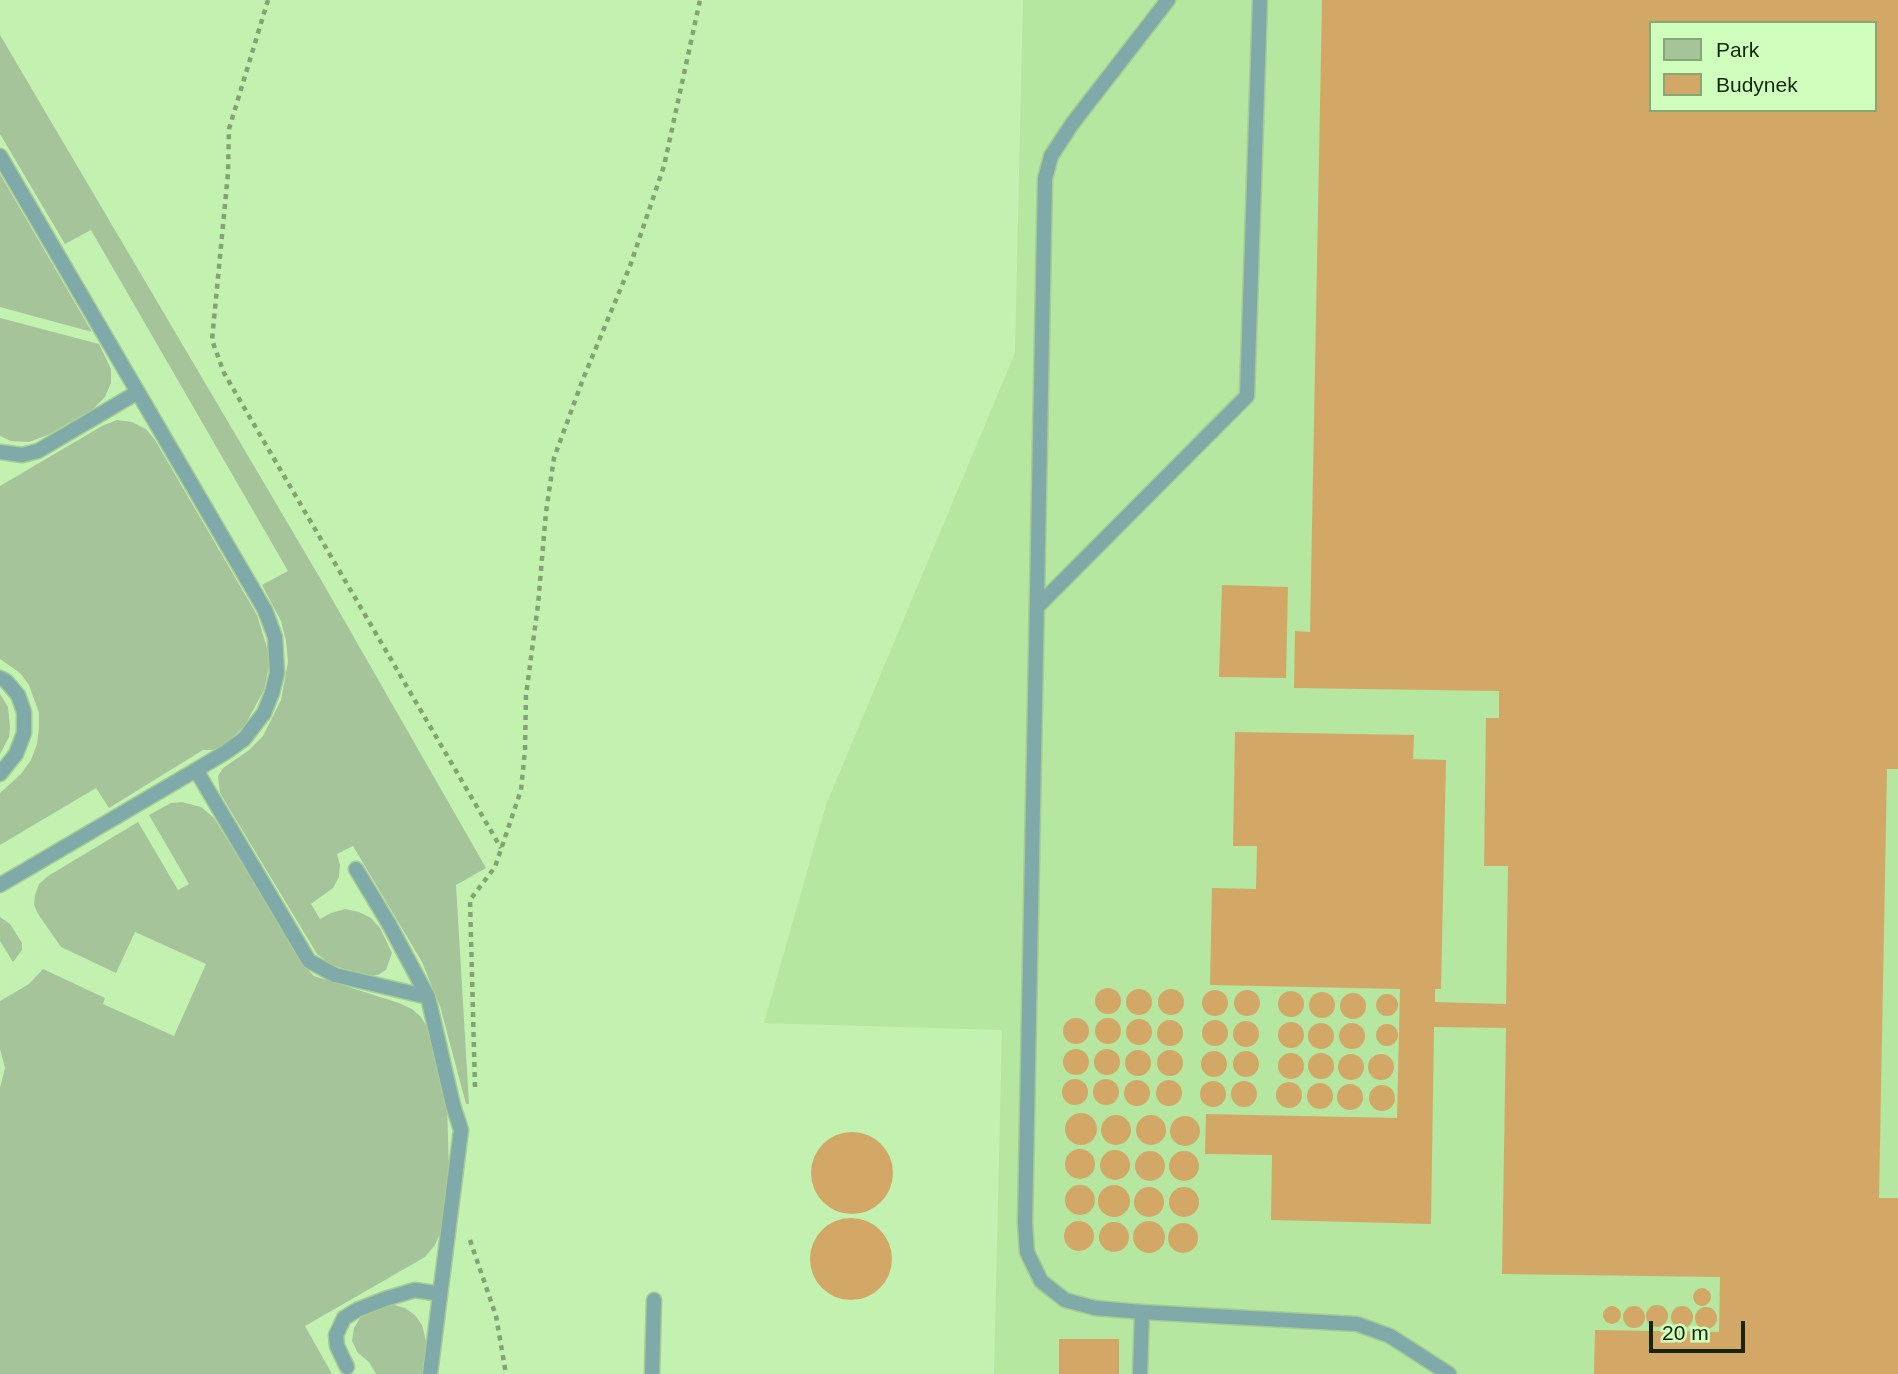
<!DOCTYPE html>
<style>
body{margin:0}
#map{position:relative;width:1898px;height:1374px;overflow:hidden;background:#c3f1b0;font-family:Helvetica,sans-serif}
canvas{display:block}
.legend{position:absolute;left:1649px;top:21px;width:228px;height:91px;box-sizing:border-box;background:#d0febd;border:2px solid #85a877;margin:0;padding:9px 12px;list-style:none;font-size:21px;color:#15260d}
.legend li{display:flex;align-items:center;gap:14px;height:35px}
.legend b{width:35px;border:2px solid #85a877}
.scale{position:absolute;left:1649px;top:1321px;width:96px;height:32px;box-sizing:border-box;border:4px solid #15260d;border-top:0;padding-left:9px;font-size:21px;line-height:24px;white-space:nowrap;color:#15260d;-webkit-text-stroke:5px #d0febd;paint-order:stroke}
</style>
<div id="map">
<canvas width="1898" height="1374"></canvas>
<ul class="legend">
<li><b style="height:19px;background:#a6c49a"></b>Park</li>
<li><b style="height:19px;background:#d3a866"></b>Budynek</li>
</ul>
<div class="scale">20 m</div>
</div>
<script>
const g = document.querySelector('canvas').getContext('2d');
g.lineJoin = 'round';
function fill(path, color) {
  g.fillStyle = color;
  g.fill(path, 'evenodd');
}
function toPath(rows) {
  const path = new Path2D();
  for (const r of rows) {
    if (r.length === 3) {
      path.moveTo(r[0] + r[2], r[1]);
      path.arc(r[0], r[1], r[2], 0, 2 * Math.PI);
      continue;
    }
    path.moveTo(r[0], r[1]);
    for (let i = 2; i < r.length; i += 2) path.lineTo(r[i], r[i + 1]);
  }
  return path;
}
function strokePath(path, color, width, dash) {
  g.strokeStyle = color;
  g.lineWidth = width;
  g.lineCap = dash ? 'butt' : 'round';
  g.setLineDash(dash || []);
  g.stroke(path);
}
const built = toPath([
 [1023,0,1898,0,1898,1374,994,1374,1002,1030,764,1023,826,805,1015,353],
 [1651,23,1875,23,1875,110,1651,110]
]);
const green = toPath([
 [0,35,320,578,486,868,456,885,469,1104,466,1104,440,1006,422,962,353,846,337,854,340,865,339,877,333,888,311,904,320,919,331,913,345,909,359,912,371,918,380,928,392,953,386,970,378,975,368,976,332,965,317,954,220,793,218,776,223,768,248,751,263,736,281,700,288,662,286,641,281,621,262,585,288,571,91,230,65,244,0,134],
 [0,174,92,332,0,307],
 [0,318,99,344,111,369,111,383,105,397,93,409,48,435,29,442,11,441,0,436],
 [117,420,132,422,146,429,155,440,257,615,268,651,268,671,264,690,245,725,230,740,214,750,203,750,109,808,96,788,0,845,0,793,21,774,31,760,37,744,39,728,39,713,29,685,20,673,0,659,0,486,102,426],
 [0,694,8,707,10,727,9,737,0,754],
 [182,802,201,807,214,818,304,966,314,976,399,1003,412,1009,421,1017,427,1027,439,1065,447,1105,449,1171,441,1231,435,1245,425,1257,305,1326,332,1374,0,1374,0,1088,5,1068,0,1049,0,1001,29,984,43,969,105,998,103,1004,174,1036,206,964,135,932,116,973,61,947,38,914,34,905,35,895,39,884,48,876,138,822,178,890,189,884,149,815,171,803],
 [0,917,10,924,22,943,22,950,13,962,0,941],
 [394,1305,405,1308,415,1315,422,1325,426,1341,423,1374,376,1374,369,1362,358,1353,352,1341,354,1328,360,1318,370,1310,382,1306]
]);
const building = toPath([
 [1322,0,1898,0,1898,769,1887,769,1879,1198,1898,1198,1898,1374,1594,1374,1595,1330,1719,1332,1720,1277,1502,1274,1506,1028,1434,1027,1431,1224,1271,1220,1272,1155,1205,1154,1206,1114,1397,1118,1400,989,1210,985,1212,888,1256,889,1257,846,1233,846,1235,732,1414,735,1413,759,1446,760,1441,989,1435,989,1435,1002,1506,1004,1508,866,1484,866,1486,718,1499,718,1499,691,1294,688,1295,631,1310,632],
 [1651,23,1875,23,1875,110,1651,110],
 [1222,585,1288,587,1286,678,1219,677],
 [1108,1001,13],
 [1171,1002,13],
 [1139,1002,13],
 [1215,1003,13],
 [1247,1003,13],
 [1291,1004,13],
 [1322,1005,13],
 [1353,1006,13],
 [1387,1005,11],
 [1076,1031,13],
 [1108,1031,13],
 [1139,1032,13],
 [1170,1033,13],
 [1215,1033,13],
 [1246,1034,13],
 [1291,1035,13],
 [1321,1036,13],
 [1352,1036,13],
 [1387,1035,11],
 [1076,1062,13],
 [1107,1062,13],
 [1138,1063,13],
 [1170,1063,13],
 [1214,1064,13],
 [1246,1064,13],
 [1321,1066,13],
 [1291,1066,13],
 [1381,1067,13],
 [1351,1067,13],
 [1106,1092,13],
 [1075,1092,13],
 [1137,1093,13],
 [1169,1093,13],
 [1244,1094,13],
 [1213,1094,13],
 [1289,1095,13],
 [1320,1096,13],
 [1350,1097,13],
 [1382,1098,13],
 [1081,1129,16],
 [1151,1130,15],
 [1116,1130,15],
 [1185,1131,15],
 [852,1173,41],
 [1080,1164,15],
 [1115,1165,15],
 [1150,1166,15],
 [1184,1166,15],
 [1080,1200,15],
 [1114,1201,16],
 [1149,1202,15],
 [1184,1202,15],
 [851,1259,41],
 [1079,1236,15],
 [1149,1237,16],
 [1114,1237,15],
 [1183,1238,15],
 [1702,1297,9],
 [1657,1316,11],
 [1612,1315,9],
 [1682,1317,11],
 [1634,1317,11],
 [1706,1318,11],
 [1059,1339,1119,1339,1119,1374,1059,1374]
]);
const path = toPath([
 [268,0,229,129,228,173,212,340,224,373,501,848],
 [475,1087,470,900,495,867,521,790,525,750,526,695,538,605,546,512,554,458,583,379,630,266,664,166,700,0],
 [470,1240,496,1316,506,1374]
]);
const service = toPath([
 [0,156,265,610,275,637,277,673,272,693,264,713,244,739,226,752,196,770],
 [0,452,22,455,38,451,138,392],
 [1037,607,1247,396,1260,0],
 [0,678,6,681,18,695,24,712,24,733,16,754,0,774],
 [356,869,389,924,428,997,453,1105,461,1130,430,1374],
 [0,885,196,770,309,961,335,975,428,997],
 [1142,1312,1357,1324,1390,1336,1449,1374],
 [347,1367,337,1346,336,1335,344,1318,357,1310,385,1299,415,1290,440,1294],
 [652,1374,654,1300],
 [1140,1374,1142,1312,1095,1308,1065,1300,1041,1281,1027,1252,1025,1223,1045,179,1051,156,1072,124,1168,0]
]);
fill(built, '#b5e7a0');
fill(green, '#a6c49a');
fill(building, '#d3a866');
strokePath(service, '#a4cc93', 17);
strokePath(path, '#81a472', 4.5, [5, 5]);
strokePath(service, '#80a9a9', 14);
</script>
